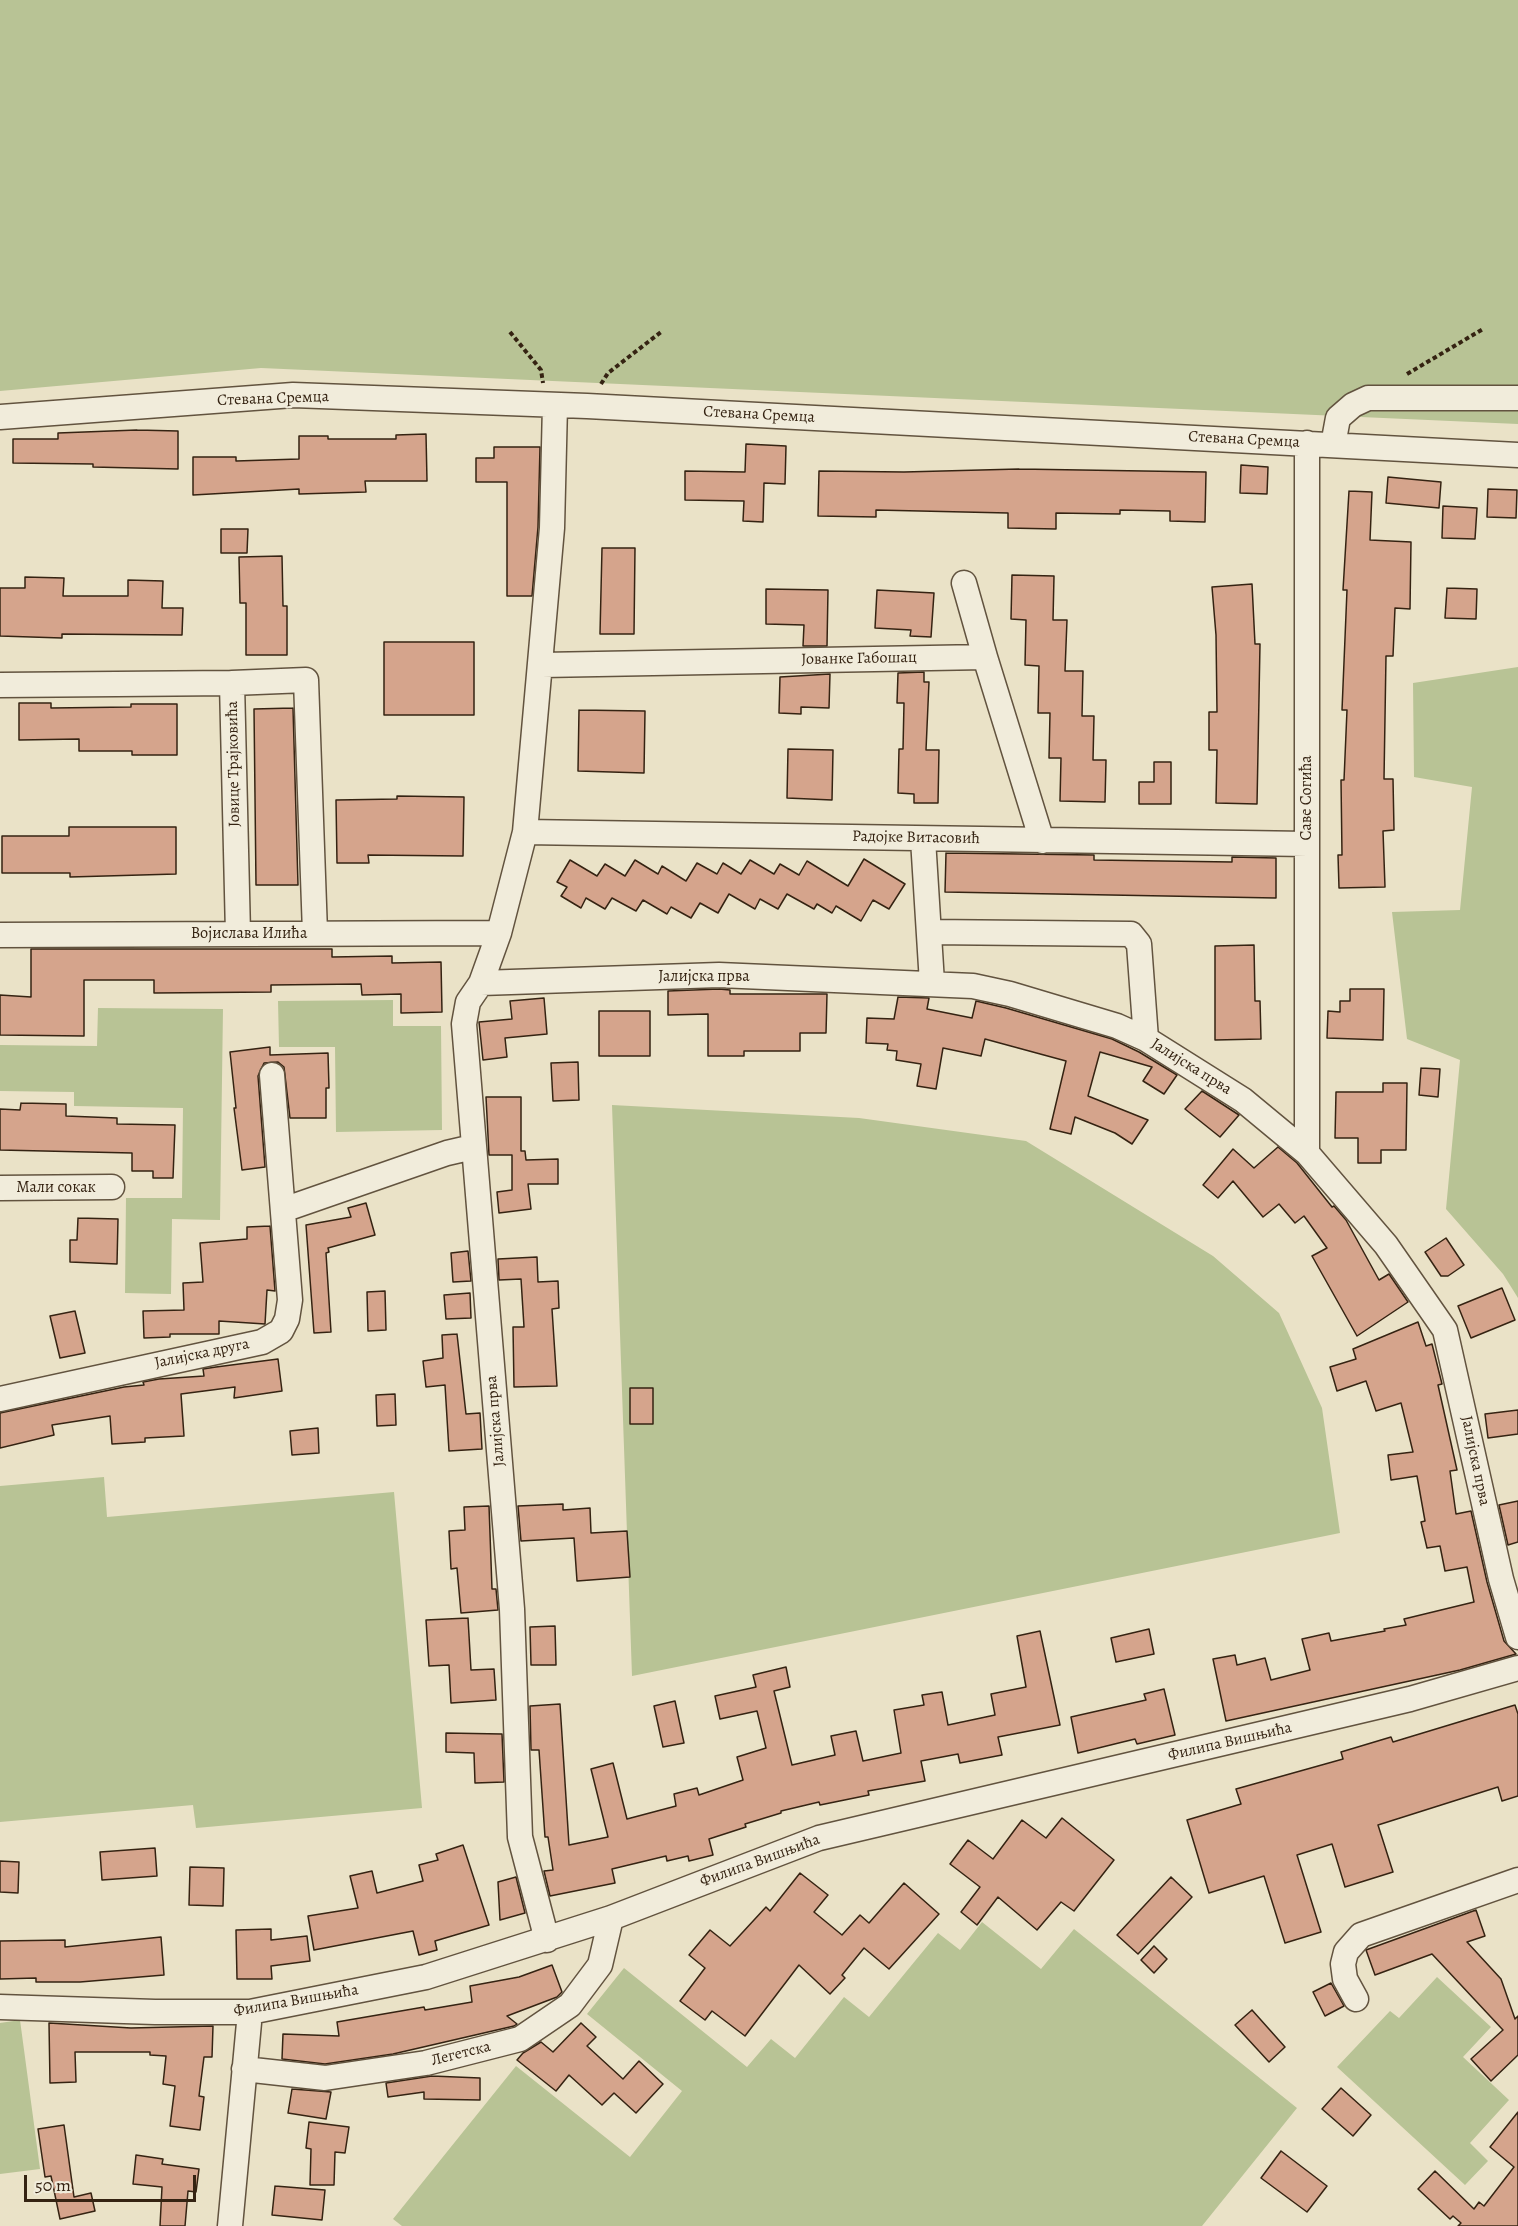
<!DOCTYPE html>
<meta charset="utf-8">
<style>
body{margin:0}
#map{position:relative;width:1518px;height:2226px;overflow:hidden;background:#eae2c7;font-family:Alegreya,serif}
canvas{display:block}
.scale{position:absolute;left:24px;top:2175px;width:172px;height:27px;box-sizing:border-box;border:3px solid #352312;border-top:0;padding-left:8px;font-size:18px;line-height:21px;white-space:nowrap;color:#352312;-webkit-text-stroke:4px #f1ecdb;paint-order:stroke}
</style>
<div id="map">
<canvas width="1518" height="2226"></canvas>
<div class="scale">50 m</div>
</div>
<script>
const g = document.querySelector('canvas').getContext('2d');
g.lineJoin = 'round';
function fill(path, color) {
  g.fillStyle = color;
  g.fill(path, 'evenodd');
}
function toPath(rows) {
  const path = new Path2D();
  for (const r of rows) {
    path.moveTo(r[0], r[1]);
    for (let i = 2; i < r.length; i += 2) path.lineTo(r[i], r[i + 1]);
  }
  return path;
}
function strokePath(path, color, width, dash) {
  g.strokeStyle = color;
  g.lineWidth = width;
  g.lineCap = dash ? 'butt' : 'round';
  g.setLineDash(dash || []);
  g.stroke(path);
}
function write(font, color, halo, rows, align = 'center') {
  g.font = font + ' Alegreya,serif';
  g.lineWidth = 4.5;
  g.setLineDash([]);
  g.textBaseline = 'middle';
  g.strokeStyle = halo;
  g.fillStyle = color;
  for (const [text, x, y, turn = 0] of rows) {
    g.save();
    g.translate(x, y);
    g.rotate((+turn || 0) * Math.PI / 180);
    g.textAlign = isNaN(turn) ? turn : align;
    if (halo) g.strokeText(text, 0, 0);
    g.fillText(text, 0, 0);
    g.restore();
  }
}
const green = toPath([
 [0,0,1518,0,1518,424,261,368,0,391],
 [1518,667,1518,1298,1503,1274,1446,1209,1460,1060,1407,1039,1392,912,1460,910,1472,787,1414,777,1413,683],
 [393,1000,393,1026,441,1026,442,1130,336,1132,335,1047,279,1047,278,1001],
 [98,1008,223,1009,220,1220,172,1219,171,1294,125,1293,126,1198,182,1198,183,1108,74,1106,74,1092,0,1091,0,1045,97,1046],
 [612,1105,859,1118,1026,1141,1213,1256,1279,1313,1322,1408,1340,1533,632,1676],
 [104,1477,107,1517,394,1492,422,1808,196,1828,193,1805,0,1822,0,1486],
 [982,1922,1041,1969,1074,1929,1297,2108,1202,2226,402,2226,393,2219,516,2066,630,2157,682,2091,587,2014,624,1968,747,2067,771,2039,795,2058,844,1997,869,2017,938,1933,960,1950],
 [1437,1977,1491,2027,1463,2057,1509,2100,1470,2143,1488,2161,1465,2185,1337,2067,1390,2011,1399,2018],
 [20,2020,40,2169,0,2174,0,2023]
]);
const building = toPath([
 [137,430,178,431,178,469,93,467,93,464,13,463,13,439,58,439,58,433,137,430],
 [426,434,427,481,365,481,366,492,299,494,299,489,193,495,193,457,236,457,236,461,299,459,299,436,328,436,328,439,396,439,396,435,426,434],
 [746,444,786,446,785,484,764,483,763,522,743,521,744,501,685,500,685,471,745,472,746,444],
 [494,447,540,447,538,527,532,596,507,596,507,482,476,482,476,458,494,458,494,447],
 [1241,465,1268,467,1267,494,1240,493,1241,465],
 [1019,469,1206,472,1205,522,1170,521,1170,511,1120,510,1120,514,1056,513,1056,529,1008,528,1008,513,876,510,876,517,818,516,819,471,904,472,1019,469],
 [1388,477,1441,482,1439,508,1386,503,1388,477],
 [1488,489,1517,490,1516,518,1487,517,1488,489],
 [1349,491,1372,492,1370,540,1411,542,1410,609,1395,608,1393,656,1386,656,1384,779,1393,779,1394,830,1383,831,1385,887,1339,888,1338,855,1342,855,1341,780,1344,780,1347,710,1342,710,1347,590,1343,590,1349,491],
 [1443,506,1477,508,1475,539,1442,538,1443,506],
 [221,529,248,529,247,553,221,553,221,529],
 [602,548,635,548,634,634,600,634,602,548],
 [282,556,283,606,287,606,287,655,246,655,246,603,240,603,239,557,282,556],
 [1012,575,1054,576,1053,620,1067,620,1065,671,1083,671,1082,716,1094,716,1093,760,1106,760,1105,802,1060,801,1061,758,1049,758,1050,713,1038,713,1039,666,1025,665,1026,620,1011,619,1012,575],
 [25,577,64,578,63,596,128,596,128,580,163,581,162,608,183,608,182,635,62,634,62,638,0,636,0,588,25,588,25,577],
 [1252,584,1255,644,1260,644,1257,804,1216,803,1217,750,1209,750,1209,712,1217,712,1216,635,1212,587,1252,584],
 [1447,588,1477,589,1476,619,1445,618,1447,588],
 [766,589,828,590,827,646,803,646,804,625,766,624,766,589],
 [877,590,934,593,931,637,910,636,911,630,875,628,877,590],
 [384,642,474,642,474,715,384,715,384,642],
 [924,672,924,682,929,682,926,750,939,750,938,803,914,803,914,794,898,793,899,749,903,749,904,703,897,703,898,673,924,672],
 [830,674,829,708,801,707,801,714,779,713,780,677,830,674],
 [19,703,51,703,51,708,131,707,131,704,177,704,177,755,132,755,132,751,79,751,79,739,19,740,19,703],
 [293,708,298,885,256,885,254,709,293,708],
 [579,710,645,711,644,773,578,771,579,710],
 [788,749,833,750,832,800,787,798,788,749],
 [1154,762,1171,762,1171,804,1139,804,1139,782,1154,782,1154,762],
 [397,796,464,797,463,856,368,855,369,863,337,863,336,800,397,799,397,796],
 [69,827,176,827,176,874,70,877,70,873,2,873,2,836,69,836,69,827],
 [946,853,1094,855,1094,860,1232,862,1232,857,1276,858,1276,898,945,892,946,853],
 [864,859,905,884,889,909,873,900,861,921,836,906,832,913,817,904,814,909,787,894,778,909,760,899,755,909,729,894,718,913,700,903,691,918,671,907,667,914,643,900,636,911,612,898,605,909,586,898,581,908,561,896,567,887,557,882,570,860,597,876,605,864,625,876,635,860,658,874,662,866,686,881,697,863,717,874,723,863,741,874,750,860,774,874,780,864,799,875,807,861,848,886,864,859],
 [1254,945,1255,1001,1260,1001,1261,1039,1215,1040,1215,946,1254,945],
 [31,949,332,949,332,957,392,956,392,963,441,962,442,1012,401,1013,401,994,362,995,361,984,271,985,271,992,154,993,154,980,84,980,84,1036,0,1035,0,995,31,997,31,949],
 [719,989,730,990,730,994,827,994,826,1033,800,1033,800,1051,744,1051,744,1056,708,1056,708,1014,668,1015,668,991,719,989],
 [1350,989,1384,989,1383,1040,1327,1038,1328,1011,1340,1012,1340,1001,1350,1001,1350,989],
 [898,997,929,998,927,1009,972,1018,976,1001,1006,1008,1112,1039,1139,1052,1177,1075,1164,1094,1143,1081,1152,1067,1100,1052,1088,1096,1148,1120,1132,1144,1115,1133,1075,1117,1071,1134,1050,1129,1066,1061,985,1039,981,1056,943,1048,936,1089,917,1086,921,1064,896,1060,897,1051,887,1050,888,1044,866,1043,867,1018,894,1019,898,997],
 [544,998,547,1034,505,1038,507,1057,483,1060,479,1022,512,1019,510,1001,544,998],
 [599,1011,650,1011,650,1056,599,1056,599,1011],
 [270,1047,270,1055,328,1053,329,1088,326,1088,326,1118,290,1118,284,1067,278,1062,264,1063,258,1076,265,1167,242,1170,234,1108,236,1108,230,1052,270,1047],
 [578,1062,579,1100,553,1101,551,1063,578,1062],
 [1421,1068,1440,1069,1438,1097,1419,1095,1421,1068],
 [1383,1083,1407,1083,1406,1150,1381,1150,1381,1163,1358,1163,1358,1138,1335,1138,1336,1092,1383,1092,1383,1083],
 [1202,1091,1239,1115,1220,1137,1185,1109,1202,1091],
 [486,1097,521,1097,521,1151,525,1151,526,1160,558,1159,558,1184,528,1184,531,1209,499,1213,497,1192,512,1190,512,1155,489,1155,486,1097],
 [21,1103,66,1104,66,1116,117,1118,117,1124,175,1125,173,1178,153,1178,153,1171,132,1171,132,1153,0,1150,0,1109,20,1110,21,1103],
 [1278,1147,1297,1163,1332,1207,1334,1206,1346,1220,1379,1280,1389,1274,1408,1302,1357,1336,1312,1256,1327,1248,1304,1216,1295,1223,1279,1204,1263,1217,1233,1181,1218,1198,1203,1185,1233,1149,1254,1168,1278,1147],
 [366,1203,375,1235,328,1248,329,1252,326,1253,331,1332,314,1333,306,1225,351,1217,348,1208,366,1203],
 [78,1218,118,1219,117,1264,70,1262,70,1240,77,1240,78,1218],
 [270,1226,275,1291,267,1290,265,1324,219,1321,219,1334,170,1334,170,1337,144,1338,143,1311,184,1310,183,1283,203,1282,200,1243,247,1239,247,1227,270,1226],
 [1446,1238,1464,1265,1448,1276,1441,1276,1425,1252,1446,1238],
 [468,1251,471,1281,453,1282,451,1253,468,1251],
 [537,1257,538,1282,558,1281,559,1308,552,1309,557,1386,514,1387,513,1327,524,1327,521,1279,499,1280,498,1259,537,1257],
 [1502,1288,1515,1320,1471,1338,1458,1306,1502,1288],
 [385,1291,386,1330,368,1331,367,1292,385,1291],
 [470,1293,471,1318,446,1319,444,1295,470,1293],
 [75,1311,85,1353,60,1358,50,1316,75,1311],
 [1418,1322,1426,1346,1432,1344,1442,1384,1438,1385,1457,1470,1450,1471,1456,1514,1471,1511,1487,1582,1504,1641,1516,1654,1460,1670,1226,1721,1213,1659,1235,1655,1237,1665,1265,1658,1271,1680,1310,1670,1302,1639,1329,1633,1331,1641,1385,1631,1384,1629,1406,1625,1404,1619,1474,1602,1467,1567,1445,1571,1440,1546,1427,1548,1421,1522,1425,1521,1417,1476,1391,1480,1388,1455,1413,1452,1401,1403,1376,1411,1366,1381,1337,1391,1330,1367,1356,1359,1353,1349,1418,1322],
 [457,1334,466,1414,480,1413,482,1449,449,1451,445,1385,426,1387,423,1361,443,1358,442,1335,457,1334],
 [278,1359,282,1391,234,1398,235,1387,181,1394,184,1436,145,1438,145,1442,112,1444,110,1416,52,1425,54,1435,0,1448,0,1413,124,1387,144,1385,143,1382,159,1379,204,1376,203,1369,216,1367,278,1359],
 [630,1388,653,1388,653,1424,630,1424,630,1388],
 [395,1394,396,1425,377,1426,376,1395,395,1394],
 [1518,1410,1518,1434,1488,1438,1485,1414,1518,1410],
 [318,1428,319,1453,292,1455,290,1431,318,1428],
 [1518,1501,1518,1542,1508,1545,1499,1505,1518,1501],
 [563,1504,563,1510,590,1508,591,1533,627,1531,630,1577,577,1581,574,1538,521,1541,518,1506,563,1504],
 [489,1506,492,1589,496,1589,498,1610,461,1613,457,1568,451,1569,449,1531,465,1530,464,1507,489,1506],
 [468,1618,471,1670,494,1669,496,1700,451,1703,449,1665,429,1666,426,1620,468,1618],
 [555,1626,556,1665,531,1665,530,1627,555,1626],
 [1149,1629,1154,1654,1116,1662,1111,1638,1149,1629],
 [1040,1631,1060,1725,998,1737,1002,1755,960,1763,958,1754,921,1761,925,1781,868,1791,869,1795,820,1805,819,1802,781,1811,781,1813,745,1824,746,1827,709,1839,713,1855,689,1861,688,1856,667,1861,666,1856,612,1869,615,1883,550,1896,544,1871,553,1870,548,1837,545,1837,539,1750,531,1750,530,1706,560,1704,569,1845,608,1837,591,1769,613,1763,627,1819,676,1806,674,1794,697,1788,699,1795,743,1780,737,1757,766,1748,757,1711,720,1719,715,1696,756,1687,753,1675,786,1667,790,1687,774,1691,792,1765,835,1755,831,1736,856,1731,863,1761,901,1753,894,1710,924,1705,922,1695,942,1692,948,1725,995,1715,991,1694,1026,1687,1017,1636,1040,1631],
 [1164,1689,1175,1735,1137,1744,1135,1739,1078,1753,1071,1717,1146,1700,1144,1694,1164,1689],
 [675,1701,684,1743,663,1747,654,1706,675,1701],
 [1515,1705,1518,1714,1518,1796,1502,1801,1498,1787,1378,1825,1393,1872,1345,1887,1332,1844,1297,1855,1321,1932,1285,1943,1264,1876,1209,1893,1187,1820,1241,1804,1236,1789,1343,1759,1341,1752,1391,1737,1393,1742,1515,1705],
 [446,1733,502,1734,504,1782,475,1783,474,1753,446,1752,446,1733],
 [1062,1818,1114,1860,1074,1911,1061,1902,1037,1930,998,1897,977,1925,961,1912,980,1887,950,1864,968,1840,993,1859,1022,1820,1046,1838,1062,1818],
 [463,1845,489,1925,435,1941,437,1950,419,1955,413,1931,314,1950,308,1916,358,1908,350,1876,372,1871,377,1893,423,1881,419,1865,438,1860,436,1854,463,1845],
 [155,1848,157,1876,102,1880,100,1852,155,1848],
 [0,1861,19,1862,18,1893,0,1892,0,1861],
 [190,1867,224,1868,223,1906,189,1905,190,1867],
 [800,1873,828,1895,814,1912,842,1935,860,1915,869,1923,904,1883,939,1914,889,1969,864,1948,842,1975,845,1978,830,1994,799,1965,745,2036,712,2011,705,2020,680,2001,705,1968,689,1955,710,1930,730,1946,766,1907,770,1911,800,1873],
 [516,1877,525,1913,500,1920,498,1882,516,1877],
 [1171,1877,1192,1897,1138,1954,1117,1935,1171,1877],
 [1476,1910,1485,1936,1467,1942,1501,1979,1515,2019,1518,2016,1518,2055,1491,2081,1471,2059,1503,2030,1432,1954,1375,1975,1366,1950,1476,1910],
 [271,1929,271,1940,307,1936,310,1961,271,1966,272,1979,237,1979,236,1930,271,1929],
 [161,1937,164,1975,80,1982,36,1982,36,1978,0,1979,0,1941,65,1940,65,1947,161,1937],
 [1154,1946,1167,1959,1154,1973,1141,1960,1154,1946],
 [552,1965,562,1992,557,1997,507,2016,517,2024,514,2026,393,2054,325,2064,282,2059,283,2034,339,2036,337,2022,424,2007,425,2010,472,2002,470,1986,519,1977,552,1965],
 [1331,1983,1344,2006,1325,2016,1313,1992,1331,1983],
 [1252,2010,1285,2047,1269,2062,1235,2025,1252,2010],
 [49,2023,131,2028,213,2026,212,2057,204,2057,199,2096,204,2097,200,2130,170,2126,175,2086,163,2084,166,2056,150,2055,150,2052,75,2052,76,2082,50,2083,49,2023],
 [581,2023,596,2037,587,2046,623,2079,639,2061,663,2084,636,2113,614,2093,602,2105,569,2075,556,2091,517,2060,523,2053,541,2042,553,2052,581,2023],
 [432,2076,480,2078,480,2100,424,2099,424,2092,388,2097,386,2083,432,2076],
 [1341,2088,1371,2115,1353,2136,1322,2109,1341,2088],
 [292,2089,331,2092,326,2119,288,2113,292,2089],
 [1518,2112,1518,2226,1458,2226,1461,2223,1453,2216,1450,2219,1418,2189,1435,2171,1474,2209,1479,2202,1484,2206,1514,2167,1490,2147,1518,2112],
 [309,2122,349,2127,345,2153,335,2152,334,2185,310,2185,311,2149,306,2148,309,2122],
 [64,2125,74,2197,91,2193,95,2211,60,2219,51,2176,45,2177,38,2129,64,2125],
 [1281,2151,1327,2186,1307,2212,1261,2178,1281,2151],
 [136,2155,163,2159,162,2164,199,2169,196,2192,188,2191,185,2226,160,2226,162,2187,133,2184,136,2155],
 [275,2186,325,2190,322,2220,272,2215,275,2186]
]);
const path = toPath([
 [510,332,541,370,543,383],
 [1407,374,1483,329],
 [601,384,608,373,661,332]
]);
const minor = toPath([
 [0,417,293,395,587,406,1518,455],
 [1333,445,1338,418,1353,405,1368,398,1518,398],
 [964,583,985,657],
 [542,665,985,657,1042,841],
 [232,683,306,680,315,933],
 [0,685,232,683,238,934],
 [525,832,1307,844],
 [923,839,932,983],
 [929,932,1131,934,1139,944,1146,1039],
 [0,935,499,933],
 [481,983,719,975,973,986,1010,994,1117,1026,1146,1039,1243,1100,1307,1153,1386,1245,1445,1330,1501,1579,1518,1637],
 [1307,1153,1307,443],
 [0,1188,112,1187],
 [283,1210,447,1153,473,1147],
 [0,1399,262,1342,281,1331,287,1319,290,1300,272,1075],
 [547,1940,520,1837,512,1609,464,1024,468,1002,481,983,499,933,525,832,552,528,555,405],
 [1356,1999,1345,1979,1343,1964,1346,1952,1361,1935,1518,1880],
 [0,2007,155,2012,250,2012,426,1977,611,1918,819,1838,1410,1699,1518,1668],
 [244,2069,325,2078,426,2063,520,2039,570,2005,600,1965,611,1918],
 [230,2226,250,2012]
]);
const streetNames = [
 ["Стевана Сремца",273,399,-2],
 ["Стевана Сремца",759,415,3],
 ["Стевана Сремца",1244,440,3],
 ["Јованке Габошац",859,659,-1],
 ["Јовице Трајковића",234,764,-91],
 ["Саве Согића",1307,798,-90],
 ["Радојке Витасовић",916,838,1],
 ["Војислава Илића",249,934],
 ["Јалијска прва",704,977],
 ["Јалијска прва",1191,1067,32],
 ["Мали сокак",56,1188],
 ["Јалијска друга",202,1354,-12],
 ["Јалијска прва",496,1421,-95],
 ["Јалијска прва",1475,1461,78],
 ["Филипа Вишњића",1230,1742,-13],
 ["Филипа Вишњића",760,1861,-20],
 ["Филипа Вишњића",296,2001,-10],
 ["Легетска",461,2054,-14]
];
fill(green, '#b8c395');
fill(building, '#d5a48c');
strokePath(building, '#352312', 1.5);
strokePath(minor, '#62533f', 27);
strokePath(path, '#352312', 4, [4.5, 3]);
strokePath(minor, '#f1ecdb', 24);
write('16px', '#352312', '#f1ecdb', streetNames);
</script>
